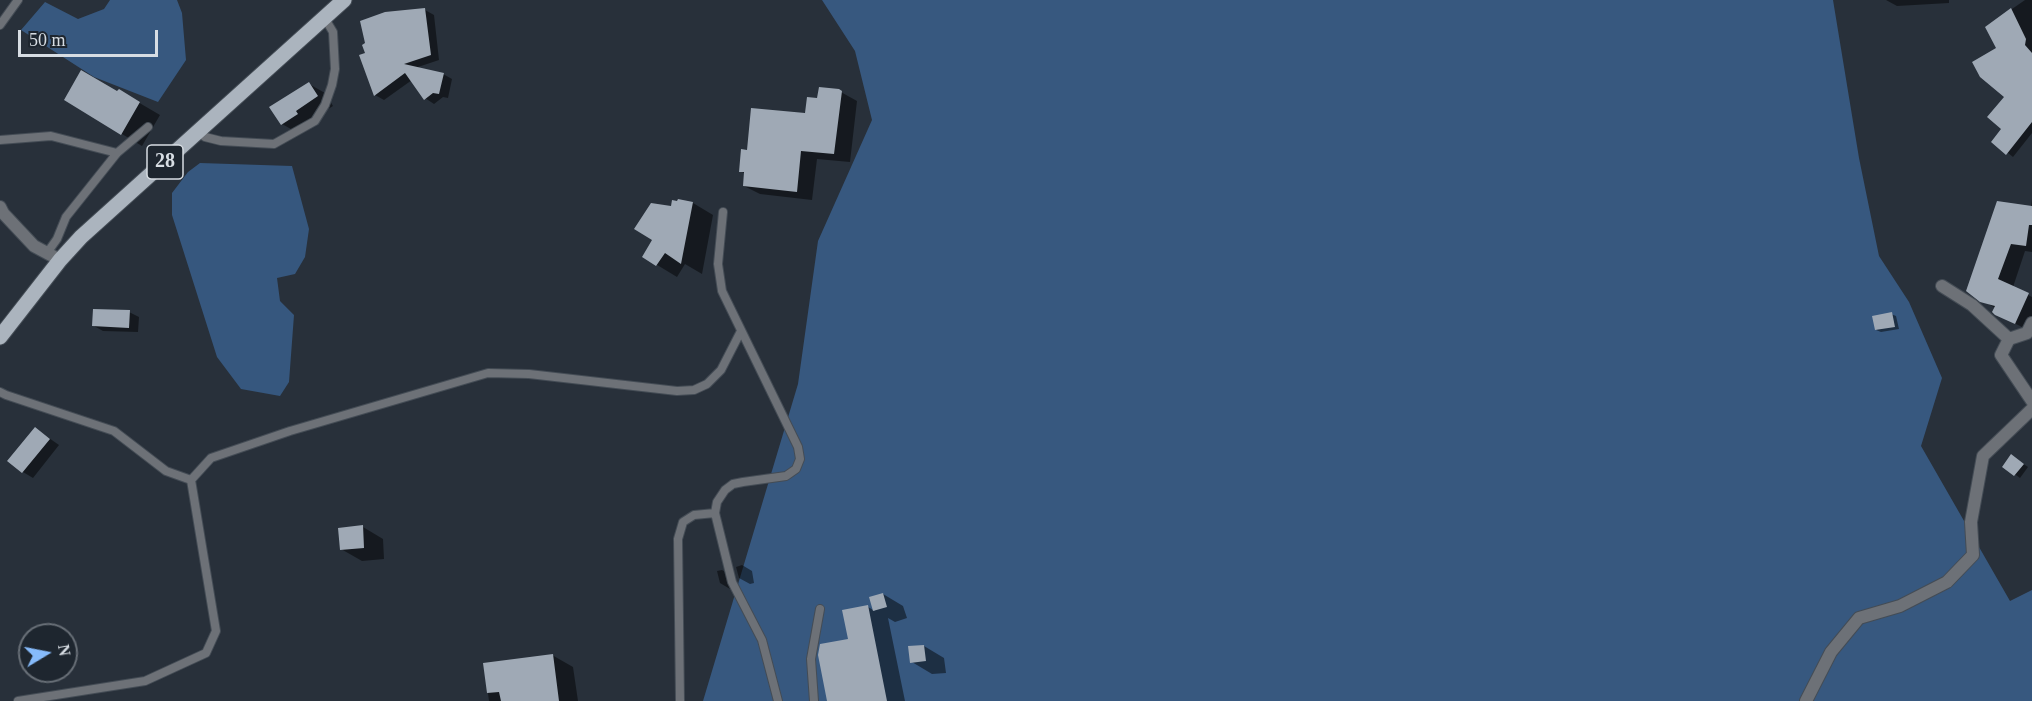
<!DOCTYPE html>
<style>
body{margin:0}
#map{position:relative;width:2032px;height:701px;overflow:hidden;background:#28303a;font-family:Georgia,serif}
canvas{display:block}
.north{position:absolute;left:18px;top:623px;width:60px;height:60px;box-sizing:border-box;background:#1e262f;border:2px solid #686f77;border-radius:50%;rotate:80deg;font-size:16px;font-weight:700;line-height:24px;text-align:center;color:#d7dde3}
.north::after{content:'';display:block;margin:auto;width:21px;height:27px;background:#86bbfb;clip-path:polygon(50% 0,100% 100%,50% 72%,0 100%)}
.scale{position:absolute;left:18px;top:30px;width:140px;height:27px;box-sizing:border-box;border:3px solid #d7dde3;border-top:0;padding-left:8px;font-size:18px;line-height:21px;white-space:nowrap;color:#d7dde3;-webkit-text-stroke:4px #1e262f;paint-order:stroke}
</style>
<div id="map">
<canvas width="2032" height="701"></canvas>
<div class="north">N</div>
<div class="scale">50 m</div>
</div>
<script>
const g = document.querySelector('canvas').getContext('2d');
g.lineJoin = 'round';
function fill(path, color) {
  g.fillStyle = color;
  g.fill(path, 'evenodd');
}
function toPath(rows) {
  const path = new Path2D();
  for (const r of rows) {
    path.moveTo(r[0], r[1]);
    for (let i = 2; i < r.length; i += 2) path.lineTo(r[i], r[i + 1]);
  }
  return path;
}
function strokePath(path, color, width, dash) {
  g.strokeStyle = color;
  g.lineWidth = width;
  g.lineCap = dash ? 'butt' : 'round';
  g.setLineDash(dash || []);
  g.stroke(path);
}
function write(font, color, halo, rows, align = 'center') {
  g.font = font + ' Georgia,serif';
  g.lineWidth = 6;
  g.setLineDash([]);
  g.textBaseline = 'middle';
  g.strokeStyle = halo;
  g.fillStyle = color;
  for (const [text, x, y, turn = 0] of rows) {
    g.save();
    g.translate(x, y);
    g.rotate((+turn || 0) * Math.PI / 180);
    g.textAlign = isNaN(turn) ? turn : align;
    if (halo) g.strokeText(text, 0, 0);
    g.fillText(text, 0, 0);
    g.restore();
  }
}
const forest = toPath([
 [110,0,177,0,182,13,186,60,158,102,94,77,21,30,45,2,78,19,104,9],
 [822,0,1833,0,1859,158,1879,256,1909,302,1942,378,1921,446,2010,601,2032,590,2032,701,703,701,798,384,818,241,872,120,855,51]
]);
const water = toPath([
 [200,163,292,166,309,229,305,257,295,274,277,278,280,301,294,315,289,382,280,396,241,389,217,357,172,215,172,193,188,172]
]);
const shadow = toPath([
 [1886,0,1949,0,1949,3,1897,6],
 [2025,0,2032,0,2032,133,2013,157,1993,141,2003,129,2006,97,1998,49,2012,9],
 [425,10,434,15,439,60,415,68,443,74,452,79,448,98,443,97,434,104,425,98,412,80,384,100,375,95,361,56],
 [309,84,325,93,333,106,311,120,298,133,282,124],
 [119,91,160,115,142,146,122,134],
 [839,91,857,101,850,162,817,159,812,200,760,194,744,186,745,174,741,171,748,151,807,115,819,100],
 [2032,199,2032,252,2025,251,2013,287,2032,297,2032,325,2030,331,1996,314,1995,308,1968,291,2031,207],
 [693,203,713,215,702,274,685,264,677,277,644,257,672,208],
 [129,312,139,317,138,332,103,331,94,326],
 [1891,314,1896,316,1899,329,1881,332,1876,330],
 [36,429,59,445,33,478,23,472],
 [2016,459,2028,467,2020,478,2004,466],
 [363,527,383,539,384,559,362,561,341,549],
 [742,565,752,571,754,583,750,584,739,578,736,567],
 [722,570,732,576,735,588,730,589,720,583,717,571],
 [883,594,903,606,907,618,895,622,888,618,905,701,829,701,850,640,868,607,875,611,871,598],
 [924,646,944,658,946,673,932,674,912,662],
 [552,655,573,667,578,701,489,701,484,664]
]);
const building = toPath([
 [425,8,431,55,404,64,444,73,439,94,433,93,424,100,405,73,374,96,359,55,365,53,362,45,365,43,360,21,385,12],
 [2011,8,2026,39,2025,45,2032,53,2032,122,2006,155,1991,142,2001,129,1987,117,2004,97,1980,77,1972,62,1996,48,1985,27],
 [81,70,117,91,119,89,140,102,121,135,64,100],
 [309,82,318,96,296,111,298,114,281,125,269,107],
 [819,87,839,89,842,91,834,154,801,151,797,192,743,186,744,172,739,172,741,149,747,150,751,108,805,113,807,97,817,98],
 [678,199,693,202,681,264,665,253,656,266,642,257,652,240,634,229,651,203,671,206,672,200,677,201],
 [1997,201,2032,206,2032,225,2029,225,2026,246,2011,244,1998,279,2029,293,2015,324,1995,315,1992,312,1995,306,1980,302,1966,291],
 [93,309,130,310,129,328,92,326],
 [1892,312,1895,327,1875,330,1872,316],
 [35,427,50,439,22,473,7,461],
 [2011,454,2024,464,2014,476,2002,467],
 [363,525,364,548,340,550,338,528],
 [883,593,887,607,873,611,869,597],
 [868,605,887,701,827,701,818,655,820,644,848,639,842,610],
 [924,645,926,661,910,663,908,646],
 [553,654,559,701,501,701,499,692,487,693,483,663]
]);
const lane = toPath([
 [0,25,18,0],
 [198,132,205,137,221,141,274,144,315,121,325,105,332,85,335,69,333,32,324,17],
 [0,140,51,136,117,153],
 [47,253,57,239,66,217,117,153,148,127],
 [0,392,6,395,114,431,166,471,191,480],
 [715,513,717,502,725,490,733,484,743,482,786,476,796,469,800,459,798,447,722,291,718,264,723,212],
 [18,701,145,681,206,653,216,631,191,480,211,458,290,431,488,373,529,374,677,391,694,390,707,384,721,370,741,331],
 [680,701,678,539,683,522,694,515,715,513,732,582,762,640,778,701],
 [814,701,811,659,820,609]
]);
const street = toPath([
 [0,207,3,213,34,246,60,260],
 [1942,286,1972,305,2009,339],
 [2032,323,2027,333,2009,339,2001,355,2032,401],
 [1806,701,1831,652,1859,618,1900,606,1947,582,1973,555,1971,522,1983,456,2032,409]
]);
const primary = toPath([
 [0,337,60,260,81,237,344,0]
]);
const shields = [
 [165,162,36]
];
const shieldNames = [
 ["28",165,162]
];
fill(forest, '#37587f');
fill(water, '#36577e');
fill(shadow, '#0007');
fill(building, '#9fa9b5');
strokePath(lane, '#444c55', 10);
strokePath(street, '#444c55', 14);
strokePath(primary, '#444c55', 17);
strokePath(lane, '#6d7177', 8);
strokePath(street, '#6d7177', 12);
strokePath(primary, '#abb4be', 15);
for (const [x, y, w] of shields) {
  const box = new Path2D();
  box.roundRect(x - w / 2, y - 17, w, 34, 4.5);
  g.fillStyle = '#1e262f';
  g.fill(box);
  strokePath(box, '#d7dde3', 1.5);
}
write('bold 20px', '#d7dde3', null, shieldNames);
</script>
